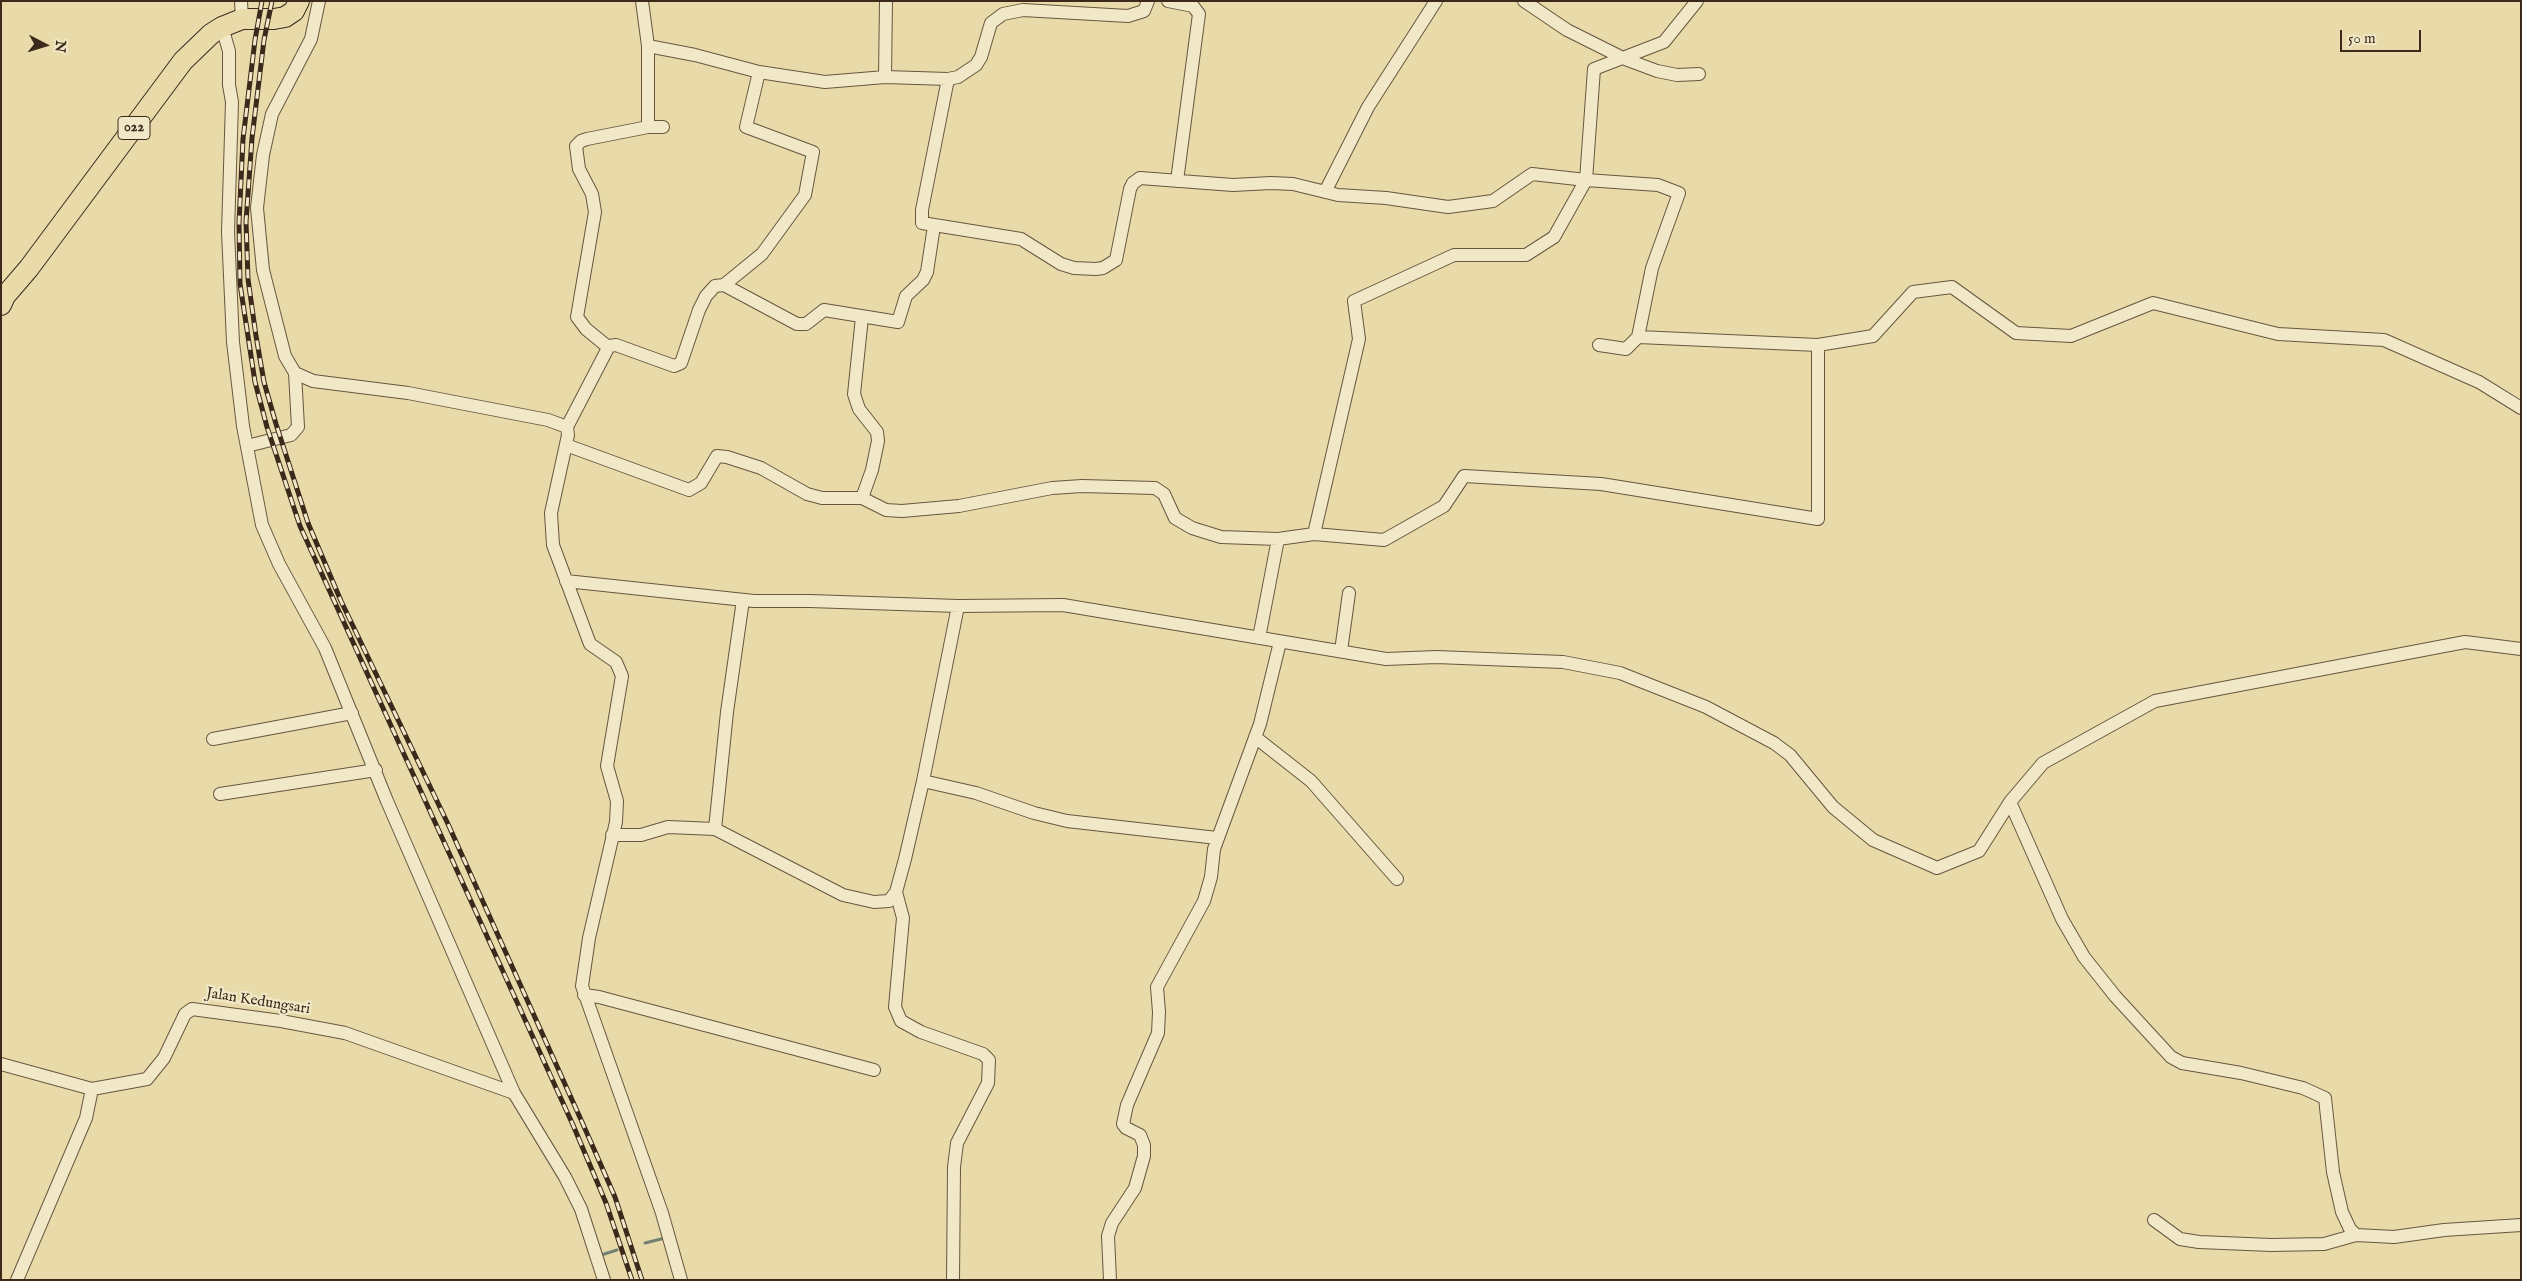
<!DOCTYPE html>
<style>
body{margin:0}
#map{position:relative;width:2522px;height:1281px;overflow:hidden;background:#e8dba9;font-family:"IM FELL English",serif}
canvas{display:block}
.frame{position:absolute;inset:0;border:2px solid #3d291c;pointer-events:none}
.north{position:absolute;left:20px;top:20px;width:50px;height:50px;-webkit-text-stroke:4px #f0e8c7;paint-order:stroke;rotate:95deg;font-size:14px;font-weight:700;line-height:20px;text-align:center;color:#3d291c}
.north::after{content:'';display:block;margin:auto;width:18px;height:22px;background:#3d291c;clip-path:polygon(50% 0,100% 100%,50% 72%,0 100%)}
.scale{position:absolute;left:2340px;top:30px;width:81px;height:22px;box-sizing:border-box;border:2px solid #3d291c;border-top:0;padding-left:6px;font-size:15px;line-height:18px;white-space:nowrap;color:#3d291c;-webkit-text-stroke:4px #f0e8c7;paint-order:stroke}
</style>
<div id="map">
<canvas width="2522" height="1281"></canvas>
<div class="frame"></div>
<div class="north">N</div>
<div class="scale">50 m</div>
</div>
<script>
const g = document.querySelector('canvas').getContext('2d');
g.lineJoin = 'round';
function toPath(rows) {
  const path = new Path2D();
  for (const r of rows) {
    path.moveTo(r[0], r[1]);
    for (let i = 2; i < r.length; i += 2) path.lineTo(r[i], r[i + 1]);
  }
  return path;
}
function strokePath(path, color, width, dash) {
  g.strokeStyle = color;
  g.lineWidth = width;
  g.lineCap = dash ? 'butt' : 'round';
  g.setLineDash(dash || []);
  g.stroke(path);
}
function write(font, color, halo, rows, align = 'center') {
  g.font = font + ' "IM FELL English",serif';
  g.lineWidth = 4.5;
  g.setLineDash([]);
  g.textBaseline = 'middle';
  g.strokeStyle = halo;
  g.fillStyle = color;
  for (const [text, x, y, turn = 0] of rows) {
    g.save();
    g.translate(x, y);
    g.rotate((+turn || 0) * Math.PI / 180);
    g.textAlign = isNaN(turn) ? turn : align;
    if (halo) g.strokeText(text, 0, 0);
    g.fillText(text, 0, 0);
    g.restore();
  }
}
const stream = toPath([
 [645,1243,665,1238],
 [598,1256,617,1250]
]);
const street = toPath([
 [241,1,242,19],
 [1168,1,1193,6,1199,14,1177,181],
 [1524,1,1567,30,1625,59,1657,71,1677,75,1699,74],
 [222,27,229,51,229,85,232,102,228,232,233,342,243,426,262,525,279,564,325,648,387,801,514,1093,565,1177,581,1209,604,1280],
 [648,46,695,55,759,72,825,82,885,77,948,79,958,77,976,65,981,57,991,23,1003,14,1023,10,1128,16,1144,11,1148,1],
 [885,77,886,1],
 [948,79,922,210,922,223,1021,239,1061,264,1074,268,1096,269,1103,268,1116,260,1130,189,1133,183,1140,178,1233,185,1271,183,1293,184,1338,195,1386,198,1448,207,1493,201,1532,174,1586,180,1594,69,1664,42,1697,1],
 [648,127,663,127],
 [1325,192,1368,107,1436,1],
 [724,285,797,324,806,324,824,310,898,322,906,296,923,280,927,272,934,226],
 [1818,345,1873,336,1913,292,1952,287,2016,333,2071,336,2153,303,2278,334,2384,340,2479,382,2521,408],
 [608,347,586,329,577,317,595,212,592,194,579,169,576,146,581,141,587,139,648,127,648,46,642,1],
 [295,373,313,381,408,393,548,420,567,427,568,435,551,513,553,545,590,644,616,662,622,676,607,766,617,801,616,822,589,938,582,986,662,1213,681,1280],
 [567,427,609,346,616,345,674,366,681,363,699,310,706,296,715,286,724,285,762,254,805,195,813,152,746,127,759,72],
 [566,445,689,490,701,483,717,456,727,457,761,468,807,494,822,498,862,498,886,510,902,511,959,506,1052,488,1082,486,1155,488,1164,494,1175,518,1192,528,1221,537,1278,539,1259,638],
 [247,446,291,435,298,427,295,373,285,356,263,270,257,208,263,155,272,114,311,39,319,1],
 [862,498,872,470,878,441,877,432,859,409,854,394,862,317],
 [1314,534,1384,540,1444,506,1464,476,1601,484,1818,519,1818,345,1638,337],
 [1278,539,1314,534,1359,339,1354,301,1454,255,1526,255,1554,237,1586,180,1658,185,1679,193,1652,268,1638,337,1626,349,1599,345],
 [566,581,754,601,810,601,958,606,1063,605,1386,659,1436,657,1563,662,1620,673,1706,707,1774,743,1790,755,1833,807,1873,840,1937,868,1979,851,2010,802,2043,763,2155,701,2465,642,2521,649],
 [1341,651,1349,593],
 [1255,737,1311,781,1397,879],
 [213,739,352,713],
 [923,781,976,793,1034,813,1067,821,1217,838],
 [220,794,376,770],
 [2010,802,2062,919,2084,957,2115,996,2171,1057,2182,1063,2241,1073,2303,1088,2325,1098,2333,1172,2342,1212,2350,1229,2356,1235],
 [715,829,727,712,743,600],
 [612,835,641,835,668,827,715,829,843,895,874,902,889,901,896,892,905,859,923,781,958,606],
 [896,892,903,918,895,1007,901,1021,921,1032,983,1054,989,1060,988,1083,957,1143,954,1167,953,1280],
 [584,995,599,997,874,1070],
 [1,1064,92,1089,147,1079,164,1058,185,1014,192,1009,281,1021,345,1033,514,1093],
 [2154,1220,2180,1239,2199,1242,2271,1245,2324,1244,2356,1235,2394,1237,2444,1230,2521,1225],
 [17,1280,86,1118,92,1089],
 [1110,1280,1108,1236,1112,1223,1135,1188,1144,1156,1144,1145,1140,1135,1126,1128,1123,1124,1127,1105,1158,1033,1159,1012,1157,987,1204,901,1211,877,1214,849,1260,724,1280,642]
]);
const primary = toPath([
 [1,305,5,296,29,268,183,61,211,34,222,27,242,19,274,19,285,17,294,11,299,1]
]);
const rail = toPath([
 [262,1,255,40,243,139,239,223,240,284,255,382,267,427,300,526,573,1125,606,1203,632,1280],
 [272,1,264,40,252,138,246,222,248,279,256,336,264,382,276,424,308,523,341,601,448,824,582,1122,615,1197,642,1280]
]);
const shields = [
 [134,128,32]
];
const shieldNames = [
 ["022",134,128]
];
const streetNames = [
 ["Jalan Kedungsari",258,1002,9]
];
strokePath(stream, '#738173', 3);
strokePath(street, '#68563f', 14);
strokePath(primary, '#3d291c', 22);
strokePath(street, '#f0e8c7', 12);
strokePath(primary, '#e8dba9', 20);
strokePath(rail, '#3d291c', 5);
strokePath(rail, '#f0e8c7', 3, [9]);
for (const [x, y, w] of shields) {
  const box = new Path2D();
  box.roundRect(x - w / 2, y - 11.5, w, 23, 4);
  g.fillStyle = '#f0e8c7';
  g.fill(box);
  strokePath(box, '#3d291c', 1);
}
write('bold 14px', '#3d291c', null, shieldNames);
write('15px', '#3d291c', '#f0e8c7', streetNames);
</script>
